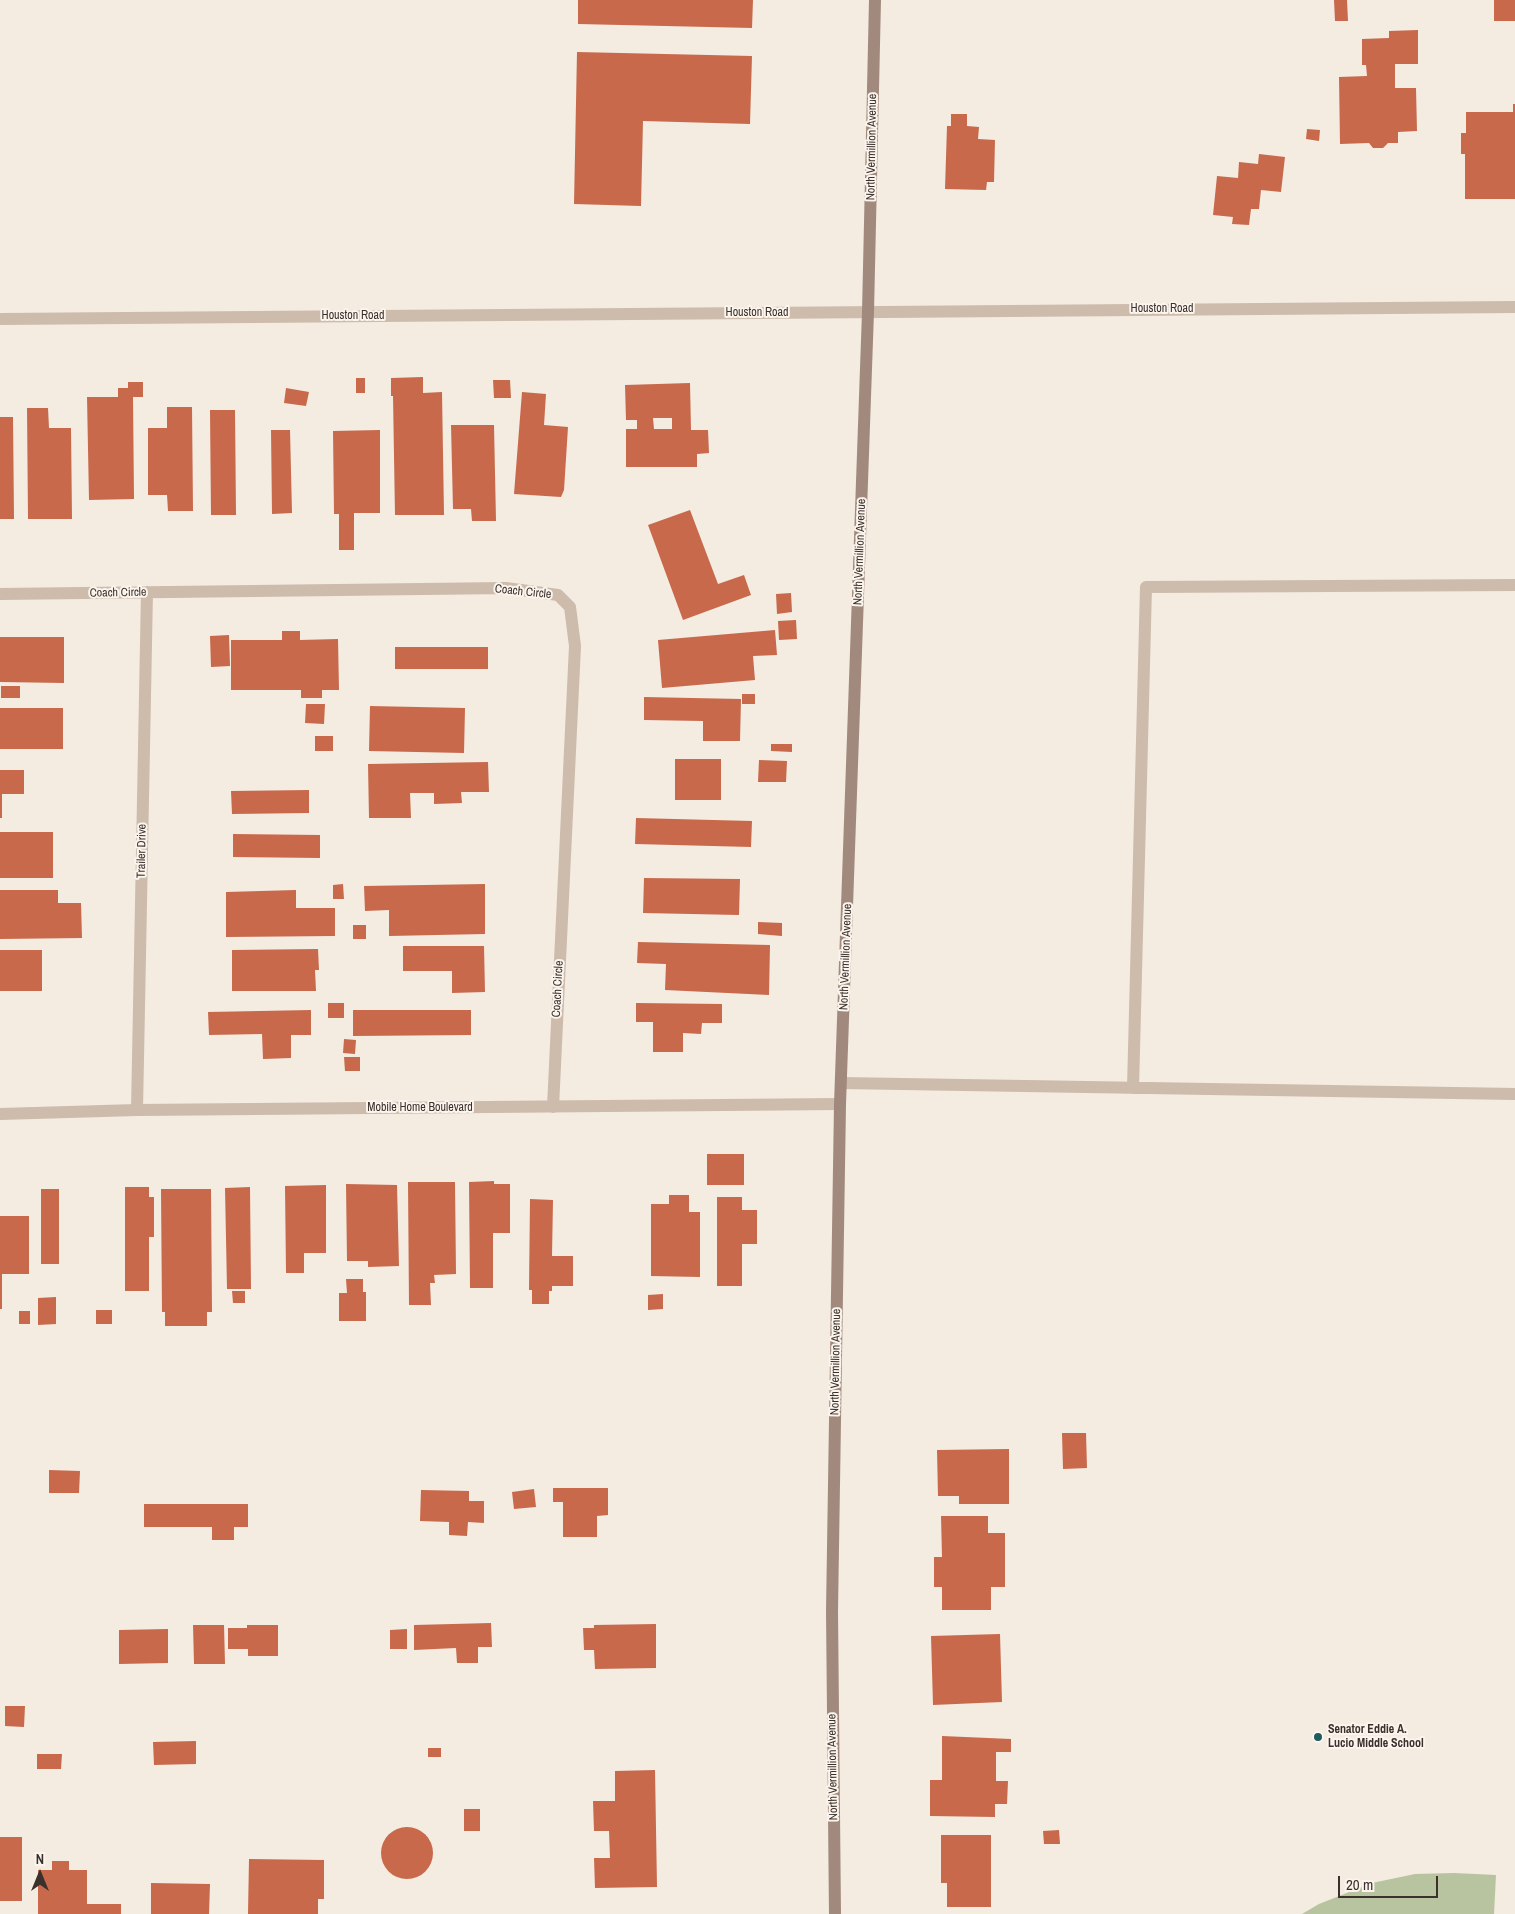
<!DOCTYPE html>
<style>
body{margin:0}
#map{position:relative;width:1515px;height:1914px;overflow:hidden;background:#f4ebe1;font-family:"Archivo Narrow",sans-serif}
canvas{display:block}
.north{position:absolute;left:15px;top:1849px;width:50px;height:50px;-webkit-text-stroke:4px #fbf5ee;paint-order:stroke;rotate:0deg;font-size:14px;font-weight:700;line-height:20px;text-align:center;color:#3b302b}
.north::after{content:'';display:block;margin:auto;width:18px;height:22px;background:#3b302b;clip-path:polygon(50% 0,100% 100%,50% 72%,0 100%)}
.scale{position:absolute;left:1338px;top:1876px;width:100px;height:22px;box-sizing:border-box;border:2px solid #3b302b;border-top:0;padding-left:6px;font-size:15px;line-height:18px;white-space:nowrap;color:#3b302b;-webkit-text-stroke:4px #fbf5ee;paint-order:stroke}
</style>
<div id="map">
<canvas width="1515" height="1914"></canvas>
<div class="north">N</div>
<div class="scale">20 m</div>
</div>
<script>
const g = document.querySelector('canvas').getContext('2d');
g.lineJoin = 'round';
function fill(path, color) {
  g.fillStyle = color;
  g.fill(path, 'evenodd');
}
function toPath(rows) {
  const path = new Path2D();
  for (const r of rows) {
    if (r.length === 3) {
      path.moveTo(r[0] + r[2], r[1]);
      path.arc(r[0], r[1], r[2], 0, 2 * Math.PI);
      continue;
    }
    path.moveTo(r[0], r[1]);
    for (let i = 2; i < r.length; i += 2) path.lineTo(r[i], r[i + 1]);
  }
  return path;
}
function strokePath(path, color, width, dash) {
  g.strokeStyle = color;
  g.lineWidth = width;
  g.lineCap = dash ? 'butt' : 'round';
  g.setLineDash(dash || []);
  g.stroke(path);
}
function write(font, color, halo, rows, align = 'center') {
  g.font = font + ' "Archivo Narrow",sans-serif';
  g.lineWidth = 4;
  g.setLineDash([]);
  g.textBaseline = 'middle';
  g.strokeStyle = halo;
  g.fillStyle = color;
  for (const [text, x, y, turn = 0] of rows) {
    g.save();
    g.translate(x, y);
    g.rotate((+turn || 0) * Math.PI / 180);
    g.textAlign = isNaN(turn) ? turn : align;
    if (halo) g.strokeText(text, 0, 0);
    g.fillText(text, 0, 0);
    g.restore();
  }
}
const green = toPath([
 [1454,1873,1496,1875,1494,1914,1302,1914,1319,1904,1372,1883,1415,1874]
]);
const building = toPath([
 [578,0,753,0,752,28,578,24],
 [1334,0,1347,0,1348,21,1335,21],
 [1494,0,1515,0,1515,21,1494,21],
 [1418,30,1418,64,1395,64,1395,88,1416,88,1417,131,1398,132,1398,143,1388,143,1383,148,1373,148,1369,143,1340,144,1339,77,1367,76,1366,65,1362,65,1362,39,1389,38,1389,31],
 [577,52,752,56,750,124,643,121,641,206,574,204],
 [1513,104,1515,104,1515,199,1465,199,1465,154,1461,154,1461,133,1466,133,1466,112,1513,112],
 [951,114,967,114,967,126,979,127,978,139,995,140,994,182,987,182,986,190,945,189,947,126,951,126],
 [1307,129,1320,130,1319,141,1306,139],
 [1259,154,1285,157,1281,192,1261,190,1259,209,1251,209,1249,225,1232,224,1233,217,1213,215,1217,176,1238,178,1239,162,1258,164],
 [423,377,423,393,442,392,444,515,395,515,393,396,391,396,391,378],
 [356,378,365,378,365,393,356,393],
 [493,380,510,380,511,398,494,398],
 [128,382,143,382,143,397,133,397,134,499,89,500,87,397,118,397,118,388,128,388],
 [690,383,691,430,708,430,709,453,697,454,697,467,626,467,626,429,637,429,637,420,626,420,625,385],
 [653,418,672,418,672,429,654,429],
 [286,388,309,392,306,406,284,403],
 [522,392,546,394,544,425,568,427,564,490,561,497,514,494],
 [167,407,192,407,193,511,168,511,167,495,148,495,148,428,167,428],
 [27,408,48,408,49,428,71,428,72,519,28,519],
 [210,410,235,410,236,515,211,515],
 [0,417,13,417,14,519,0,519],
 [451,425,494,425,496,521,472,521,471,509,453,509],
 [271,430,290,430,292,513,272,514],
 [380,430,380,513,354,513,354,550,339,550,339,514,334,514,333,431],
 [690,510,718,584,744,575,751,595,683,620,648,525],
 [791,593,792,612,777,614,776,594],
 [796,620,797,639,779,640,778,621],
 [775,630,777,655,753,656,755,680,662,688,658,640],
 [282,631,300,631,300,640,338,639,339,690,322,690,322,698,301,698,301,690,231,690,231,640,282,640],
 [229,635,230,666,211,667,210,636],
 [0,637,64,637,64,683,0,682],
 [395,647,488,647,488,669,395,669],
 [1,686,20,686,20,698,1,698],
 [742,694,755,694,755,704,742,704],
 [644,697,741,699,740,741,703,741,703,721,644,720],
 [306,704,325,704,324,724,305,723],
 [370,706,465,708,464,753,369,751],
 [0,708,63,708,63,749,0,749],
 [315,736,333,736,333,751,315,751],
 [771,744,792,744,792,752,771,751],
 [675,759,721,759,721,800,675,800],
 [759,760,787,761,786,782,758,782],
 [488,762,489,792,461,792,462,803,434,804,434,793,410,793,411,818,369,818,368,764],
 [0,770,24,770,24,794,2,794,2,818,0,818],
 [309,790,309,813,232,814,231,791],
 [636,818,752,821,751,847,635,844],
 [0,832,53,832,53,878,0,878],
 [233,834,320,835,320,858,233,857],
 [644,878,740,879,739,915,643,913],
 [343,884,344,899,333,899,333,885],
 [485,884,485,934,389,936,389,910,365,911,364,886],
 [0,890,58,890,58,903,81,903,82,938,0,939],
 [296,890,296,908,335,908,335,936,226,937,226,892],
 [758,922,782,923,782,936,758,934],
 [353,925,366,925,366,939,353,939],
 [638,942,770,945,769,995,665,990,666,964,637,963],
 [403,946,484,946,485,992,452,993,452,971,403,971],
 [318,949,319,970,315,970,316,991,232,991,232,950],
 [0,950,42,950,42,991,0,991],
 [328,1003,344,1003,344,1018,328,1018],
 [636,1003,722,1004,722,1023,702,1023,701,1034,683,1033,683,1052,653,1052,653,1022,636,1022],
 [311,1010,311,1035,291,1035,291,1058,263,1059,262,1034,209,1035,208,1012],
 [353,1010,471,1010,471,1035,353,1036],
 [344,1039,356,1040,355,1054,343,1053],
 [344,1057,360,1057,360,1071,345,1071],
 [707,1154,744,1154,744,1185,707,1185],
 [494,1181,494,1184,510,1184,510,1233,493,1233,493,1288,470,1288,469,1182],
 [408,1182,455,1182,456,1274,434,1275,435,1283,430,1283,431,1305,409,1305],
 [346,1184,397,1185,399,1266,368,1267,368,1261,347,1261],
 [326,1185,326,1253,304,1253,304,1273,286,1273,285,1186],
 [125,1187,149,1187,149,1197,154,1197,154,1237,149,1237,149,1291,125,1291],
 [250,1187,251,1289,227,1289,225,1188],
 [41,1189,59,1189,59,1264,41,1264],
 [161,1189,211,1189,212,1312,207,1312,207,1326,165,1326,165,1312,162,1312],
 [669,1195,689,1195,689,1212,700,1212,700,1277,651,1276,651,1204,669,1204],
 [717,1197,742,1197,742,1210,757,1210,757,1244,742,1244,742,1286,717,1286],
 [530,1199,553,1200,552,1256,573,1256,573,1286,552,1286,552,1291,549,1291,549,1304,532,1304,532,1290,529,1290],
 [0,1216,29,1216,29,1274,2,1274,2,1309,0,1309],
 [346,1279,363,1279,363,1292,366,1292,366,1321,339,1321,339,1293,347,1293],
 [232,1291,245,1291,245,1303,233,1303],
 [663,1294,663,1309,648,1310,648,1295],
 [56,1297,56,1324,38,1325,38,1298],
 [96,1310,112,1310,112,1324,96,1324],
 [19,1311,30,1311,30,1324,19,1324],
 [1062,1433,1086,1433,1087,1468,1063,1469],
 [1009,1449,1009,1504,959,1504,959,1496,938,1496,937,1450],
 [49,1470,80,1471,79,1493,49,1493],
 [553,1488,608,1488,608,1515,597,1516,597,1537,563,1537,563,1502,553,1502],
 [534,1489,536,1507,514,1509,512,1492],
 [421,1490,469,1491,469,1501,484,1501,484,1523,468,1522,467,1536,449,1535,449,1522,420,1521],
 [144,1504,248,1504,248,1527,234,1527,234,1540,212,1540,212,1527,144,1527],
 [941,1516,988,1516,988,1533,1005,1533,1005,1587,991,1587,991,1610,942,1610,942,1587,934,1587,934,1557,942,1557],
 [491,1623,492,1647,478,1647,478,1663,457,1663,456,1648,414,1650,414,1625],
 [656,1624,656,1668,595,1669,594,1650,584,1650,583,1628,594,1628,594,1625],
 [193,1625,224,1625,225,1664,194,1664],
 [247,1625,278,1625,278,1656,248,1656,248,1649,228,1649,228,1628,247,1628],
 [168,1629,168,1663,119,1664,119,1630],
 [407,1629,407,1649,390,1649,390,1630],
 [1000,1634,1002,1702,933,1705,931,1636],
 [5,1706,25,1706,24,1727,5,1726],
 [942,1736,1011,1739,1011,1752,996,1752,996,1781,1008,1781,1007,1804,995,1804,995,1817,930,1816,930,1780,942,1780],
 [196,1741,196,1764,154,1765,153,1742],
 [428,1748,441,1748,441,1757,428,1757],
 [37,1754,62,1754,61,1769,37,1769],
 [655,1770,657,1887,595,1888,594,1858,610,1858,609,1831,594,1831,593,1801,615,1801,615,1771],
 [464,1809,480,1809,480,1831,464,1831],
 [407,1853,26],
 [1059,1830,1060,1844,1044,1844,1043,1831],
 [941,1835,991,1835,991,1907,947,1907,947,1883,941,1883],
 [0,1837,22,1837,22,1901,0,1901],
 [249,1859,324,1860,324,1899,318,1899,318,1914,248,1914],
 [52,1861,69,1861,69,1870,87,1870,87,1904,121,1904,121,1914,38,1914,38,1870,52,1870],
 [151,1883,210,1884,209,1914,151,1914]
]);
const street = toPath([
 [0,319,1515,307],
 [0,594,506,588,558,595,570,607,575,646,553,1107],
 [841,1083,1515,1094],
 [1133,1088,1146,587,1515,585],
 [137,1110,147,592],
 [0,1114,137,1110,840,1104]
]);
const secondary = toPath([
 [835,1914,832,1611,840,1104,868,312,875,0]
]);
const markers = [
 [1318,1737,5,"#1f5a5e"]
];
const streetNames = [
 ["North Vermillion Avenue",872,147,-89],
 ["Houston Road",1162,309],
 ["Houston Road",757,313],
 ["Houston Road",353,316],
 ["North Vermillion Avenue",860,552,-88],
 ["Coach Circle",523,592,6],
 ["Coach Circle",118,593,-1],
 ["Trailer Drive",142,851,-89],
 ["North Vermillion Avenue",846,957,-88],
 ["Coach Circle",558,989,-87],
 ["Mobile Home Boulevard",420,1108],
 ["North Vermillion Avenue",836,1362,-89],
 ["North Vermillion Avenue",833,1767,-91]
];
const poiNames = [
 ["Senator Eddie A.",1328,1730],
 ["Lucio Middle School",1328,1744]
];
fill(green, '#b8c4a0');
fill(building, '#c8694b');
strokePath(street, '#cdbbac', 12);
strokePath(secondary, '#a18a7d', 12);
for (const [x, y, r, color] of markers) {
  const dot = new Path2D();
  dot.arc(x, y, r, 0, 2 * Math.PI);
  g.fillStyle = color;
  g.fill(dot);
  strokePath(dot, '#fbf5ee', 2);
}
write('12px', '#3b302b', '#fbf5ee', streetNames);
write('bold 12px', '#3b302b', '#fbf5ee', poiNames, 'left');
</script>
